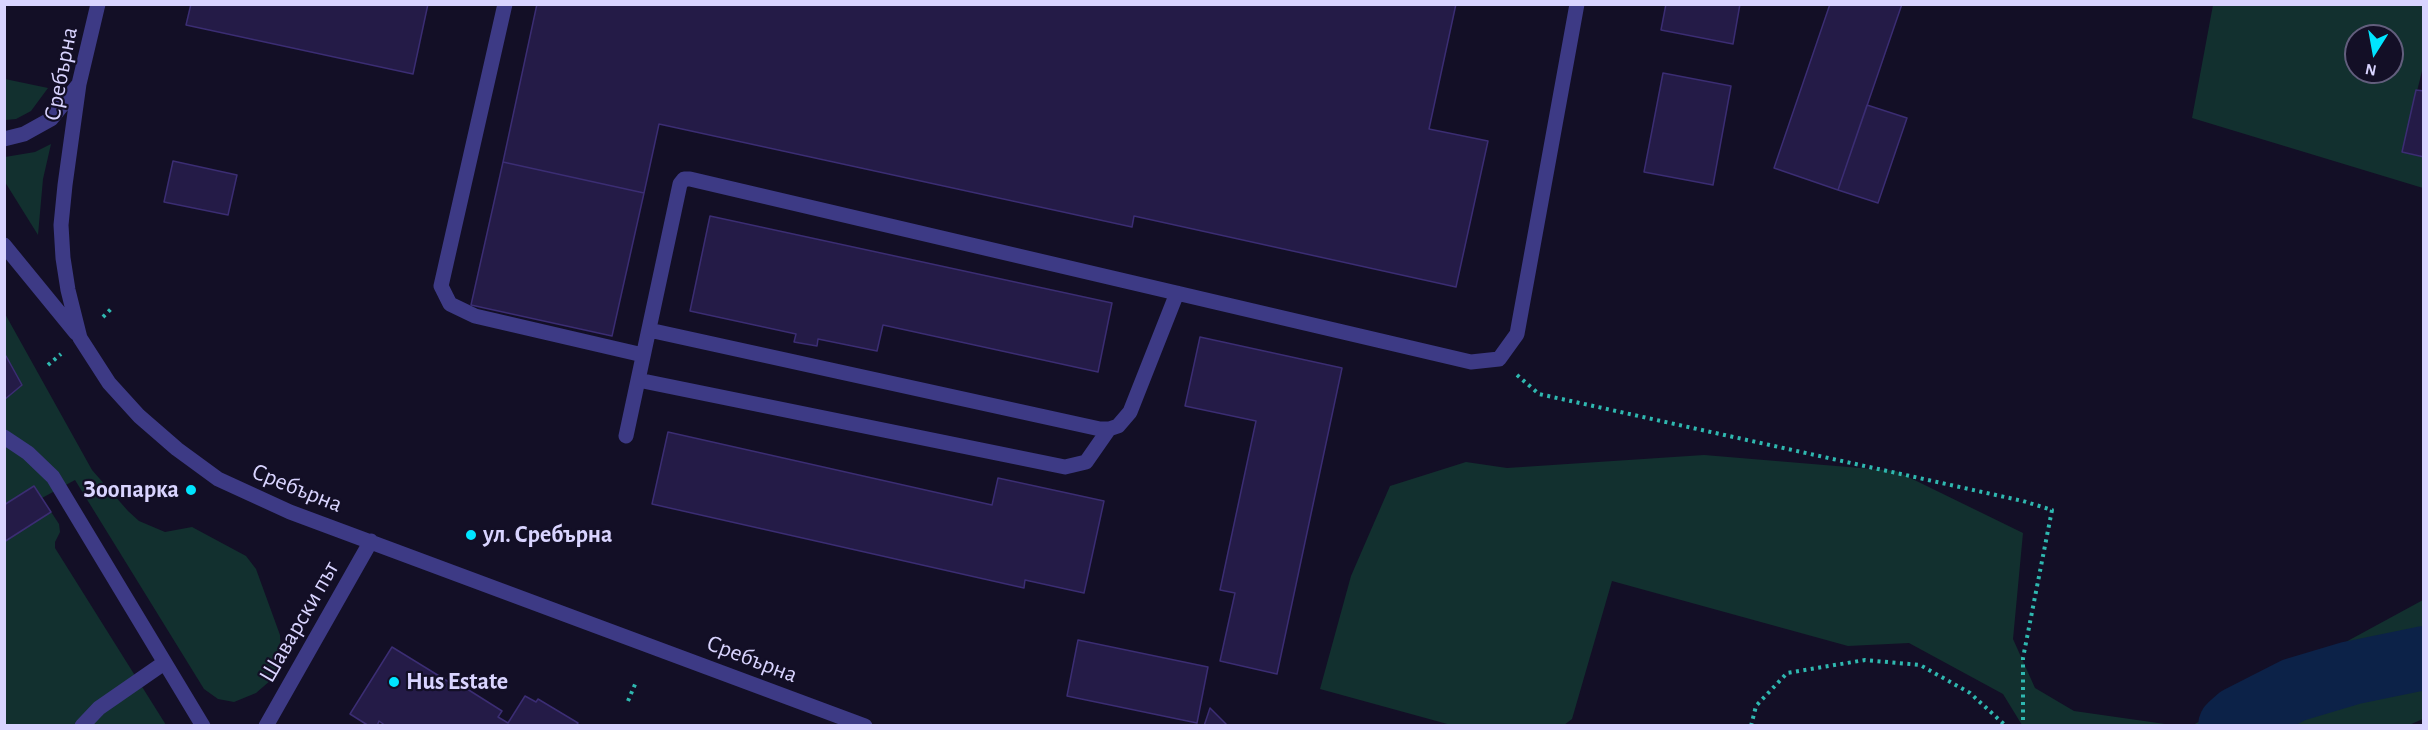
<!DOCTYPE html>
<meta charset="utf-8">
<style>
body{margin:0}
#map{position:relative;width:2428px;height:730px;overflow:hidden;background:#130f26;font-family:"Alegreya Sans",sans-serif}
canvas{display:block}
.frame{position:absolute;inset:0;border:6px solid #d9d4ff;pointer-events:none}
.north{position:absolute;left:2344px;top:24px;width:60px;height:60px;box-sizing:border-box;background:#130f26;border:2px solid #625e7d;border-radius:50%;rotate:191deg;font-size:16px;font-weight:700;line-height:24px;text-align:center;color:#d9d4ff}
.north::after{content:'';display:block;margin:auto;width:21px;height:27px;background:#00e5ff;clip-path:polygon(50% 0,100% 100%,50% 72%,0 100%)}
</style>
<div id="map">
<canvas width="2428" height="730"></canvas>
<div class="frame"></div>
<div class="north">N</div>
</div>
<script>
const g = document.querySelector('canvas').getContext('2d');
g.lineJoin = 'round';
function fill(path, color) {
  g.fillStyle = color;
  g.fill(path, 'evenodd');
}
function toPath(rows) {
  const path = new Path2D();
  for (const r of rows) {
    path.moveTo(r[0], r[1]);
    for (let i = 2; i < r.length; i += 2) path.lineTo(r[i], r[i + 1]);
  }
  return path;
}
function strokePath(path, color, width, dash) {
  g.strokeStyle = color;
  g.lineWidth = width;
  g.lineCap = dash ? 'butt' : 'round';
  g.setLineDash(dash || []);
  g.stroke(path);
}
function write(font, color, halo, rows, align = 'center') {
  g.font = font + ' "Alegreya Sans",sans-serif';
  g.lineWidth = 4.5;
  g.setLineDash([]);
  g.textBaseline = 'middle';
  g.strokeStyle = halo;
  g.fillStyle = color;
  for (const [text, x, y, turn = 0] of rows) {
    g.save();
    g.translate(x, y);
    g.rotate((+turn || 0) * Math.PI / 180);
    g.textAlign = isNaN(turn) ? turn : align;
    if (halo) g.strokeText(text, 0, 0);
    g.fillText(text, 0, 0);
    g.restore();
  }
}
const green = toPath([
 [2213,5,2423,5,2423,67,2402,152,2423,157,2423,188,2192,118],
 [2356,36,2392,36,2392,72,2356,72],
 [5,79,48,88,31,111,16,119,5,120],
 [51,144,43,179,38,235,5,182,5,157,35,152],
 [4,312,92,470,128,511,139,521,165,532,192,527,246,556,256,569,280,635,281,656,271,680,256,693,234,702,218,699,204,689,75,480,42,498,59,524,60,532,55,542,55,548,166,725,5,725],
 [1704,455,1896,471,2023,533,2013,639,2035,688,2074,711,2172,725,2022,725,2003,694,1909,643,1848,646,1612,581,1572,719,1564,725,1451,725,1320,689,1351,576,1390,486,1466,462,1507,468],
 [2423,600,2423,650,2294,678,2218,719,2211,725,2193,725],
 [2423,681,2423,719,2409,725,2274,725,2294,713,2360,693]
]);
const river = toPath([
 [2230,726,2239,718,2294,690,2351,673,2424,658]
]);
const building = toPath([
 [191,4,428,4,413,74,186,25,191,4],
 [537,4,1456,4,1429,129,1488,141,1456,287,1134,216,1132,227,659,124,644,193,503,162,537,4],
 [1666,4,1740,4,1733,44,1661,30,1666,4],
 [1830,4,1902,4,1838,190,1774,168,1830,4],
 [1663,73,1731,86,1713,185,1644,172,1663,73],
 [2416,90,2424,91,2424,157,2402,152,2416,90],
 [1867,105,1907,118,1878,203,1838,190,1867,105],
 [173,161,237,175,228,215,164,202,173,161],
 [503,162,644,193,612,336,471,305,503,162],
 [710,216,1112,303,1098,372,883,325,877,351,818,339,817,346,794,342,796,334,690,311,710,216],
 [1200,337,1342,368,1277,674,1220,661,1235,593,1220,590,1256,421,1185,406,1200,337],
 [6,356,22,385,4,400,4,357,6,356],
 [668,432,992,505,998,478,1104,501,1084,593,1025,580,1024,588,652,504,668,432],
 [34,486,51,512,4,542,4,505,34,486],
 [1078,640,1208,667,1197,723,1067,696,1078,640],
 [392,647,462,690,464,687,502,711,498,717,508,723,525,696,536,702,538,699,578,723,576,726,386,726,379,721,377,726,369,726,350,714,392,647],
 [1210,708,1228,726,1204,726,1210,708]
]);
const path = toPath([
 [103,317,111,309],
 [48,365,61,354],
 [1517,375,1539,394,2023,501,2052,510,2023,658,2023,726],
 [628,701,636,682],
 [385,726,385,725],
 [1751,726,1756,706,1787,673,1865,660,1920,665,1970,693,2006,726]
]);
const minor = toPath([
 [98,4,79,84,65,185,61,225,63,258,68,290,80,338,109,383,139,416,177,449,218,479,290,512,865,726],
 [505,4,441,286,450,304,475,316,643,355],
 [4,139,24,134,51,119,79,84],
 [4,245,76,333],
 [649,330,1100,429,1109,429,1118,426,1130,412,1177,293],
 [638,380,1065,467,1086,462,1109,429],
 [626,436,680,184,684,179,690,179,1471,362,1499,359,1517,334,1577,4],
 [4,437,28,453,53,477,203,726],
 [82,726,99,708,164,663],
 [266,726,371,541]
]);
const markers = [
 [191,490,6,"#00e5ff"],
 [471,535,6,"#00e5ff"],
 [394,682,6,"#00e5ff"]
];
const streetNames = [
 ["Сребърна",61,74,-79],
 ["Сребърна",297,488,22],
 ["Шаварски път",299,622,-60],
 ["Сребърна",752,659,21]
];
const poiNames = [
 ["Зоопарка",179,490,"right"],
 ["ул. Сребърна",483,535],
 ["Hus Estate",406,682]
];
fill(green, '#12302f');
strokePath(river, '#0c2248', 64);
fill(building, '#241b47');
strokePath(building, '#3b2d73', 1.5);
strokePath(path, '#2fb8b0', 4, [3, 4.5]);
strokePath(minor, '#3d3a85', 15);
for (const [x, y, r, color] of markers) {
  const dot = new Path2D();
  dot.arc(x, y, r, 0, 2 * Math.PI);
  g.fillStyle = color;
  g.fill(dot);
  strokePath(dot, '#130f26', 2);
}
write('24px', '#d9d4ff', '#130f26', streetNames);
write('bold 24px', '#d9d4ff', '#130f26', poiNames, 'left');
</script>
